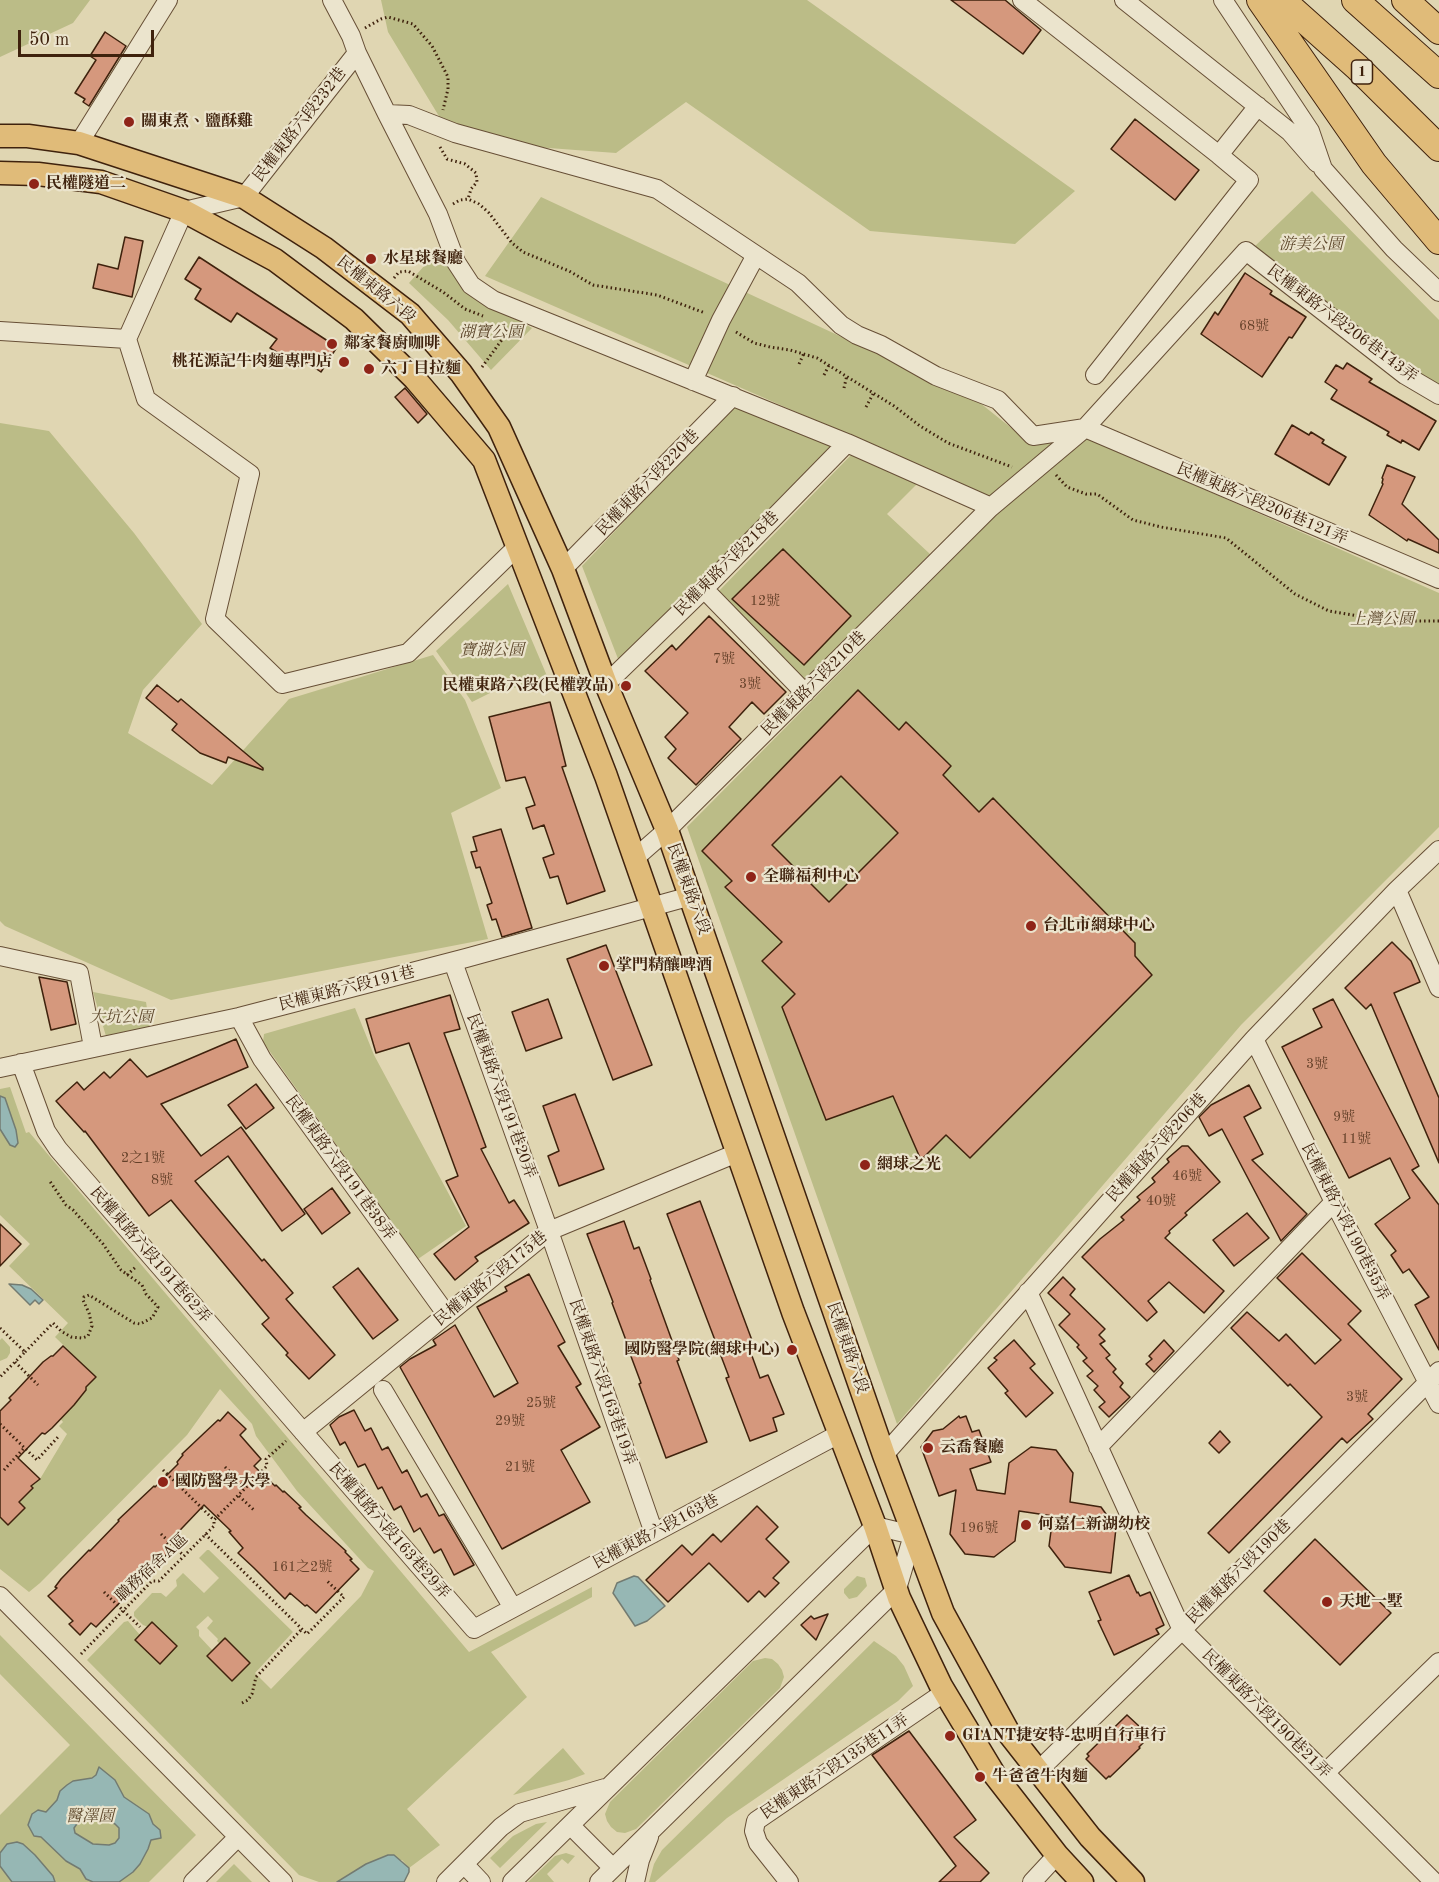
<!DOCTYPE html>
<meta charset="utf-8">
<style>
body{margin:0}
#map{position:relative;width:1439px;height:1882px;overflow:hidden;background:#e0d6b2;font-family:"Old Standard TT",serif}
canvas{display:block}
.scale{position:absolute;left:18px;top:30px;width:136px;height:27px;box-sizing:border-box;border:3px solid #3f220d;border-top:0;padding-left:8px;font-size:18px;line-height:21px;white-space:nowrap;color:#3f220d;-webkit-text-stroke:4px #ebe4cd;paint-order:stroke}
</style>
<div id="map">
<canvas width="1439" height="1882"></canvas>
<div class="scale">50 m</div>
</div>
<script>
const g = document.querySelector('canvas').getContext('2d');
g.lineJoin = 'round';
function fill(path, color) {
  g.fillStyle = color;
  g.fill(path, 'evenodd');
}
function toPath(rows) {
  const path = new Path2D();
  for (const r of rows) {
    path.moveTo(r[0], r[1]);
    for (let i = 2; i < r.length; i += 2) path.lineTo(r[i], r[i + 1]);
  }
  return path;
}
function strokePath(path, color, width, dash) {
  g.strokeStyle = color;
  g.lineWidth = width;
  g.lineCap = dash ? 'butt' : 'round';
  g.setLineDash(dash || []);
  g.stroke(path);
}
function write(font, color, halo, rows, align = 'center') {
  g.font = font + ' "Old Standard TT","Noto Serif TC",serif';
  g.lineWidth = 4.5;
  g.setLineDash([]);
  g.textBaseline = 'middle';
  g.strokeStyle = halo;
  g.fillStyle = color;
  for (const [text, x, y, turn = 0] of rows) {
    g.save();
    g.translate(x, y);
    g.rotate((+turn || 0) * Math.PI / 180);
    g.textAlign = isNaN(turn) ? turn : align;
    if (halo) g.strokeText(text, 0, 0);
    g.fillText(text, 0, 0);
    g.restore();
  }
}
const green = toPath([
 [0,0,90,0,73,23,0,57],
 [381,0,807,0,1075,191,1015,244,870,231,686,102,616,153,454,141,388,32],
 [1312,191,1439,320,1439,387,1425,380,1253,248],
 [541,197,975,399,1034,446,1081,435,1439,593,1439,827,1241,1025,897,1424,687,827,1007,504,485,276],
 [441,247,466,291,532,328,491,370,448,320,409,283],
 [735,404,839,449,622,669,582,566],
 [0,423,49,431,134,533,202,624,143,690,128,733,212,785,289,699,433,655,465,700,501,788,451,813,488,939,171,1000,5,926,0,921],
 [852,454,918,483,887,514,930,554,803,681,716,594],
 [508,584,550,683,496,690,472,702,436,651],
 [93,992,146,1002,150,1028,108,1043],
 [355,1008,374,1055,466,1226,418,1259,263,1042,264,1034],
 [10,1087,26,1133,29,1132,469,1652,592,1587,592,1597,491,1652,527,1697,407,1809,440,1845,409,1868,402,1860,366,1864,337,1882,319,1882,299,1875,87,1660,124,1622,128,1621,140,1635,135,1640,160,1664,177,1646,152,1622,148,1627,143,1625,134,1616,134,1612,152,1593,161,1593,166,1597,177,1586,176,1580,183,1573,204,1593,219,1578,199,1558,207,1550,209,1550,293,1632,255,1673,271,1689,361,1596,374,1571,368,1568,297,1491,256,1436,252,1424,220,1389,187,1435,40,1583,29,1592,0,1569,0,1516,8,1525,25,1508,17,1502,32,1489,30,1486,40,1479,67,1434,59,1426,63,1422,58,1416,75,1404,86,1391,85,1387,96,1377,55,1337,68,1323,9,1266,30,1244,0,1215,0,1089],
 [208,1616,213,1621,207,1628,218,1639,217,1641,220,1644,225,1639,250,1663,232,1681,213,1651,199,1636,199,1630,196,1627],
 [2,1338,10,1347,10,1353,7,1358,0,1361,0,1340],
 [857,1576,865,1578,867,1586,857,1597,849,1599,844,1593,844,1589],
 [0,1635,196,1835,149,1882,0,1882,0,1815,70,1745,0,1674],
 [874,1641,896,1656,904,1666,913,1686,898,1701,727,1818,655,1882,649,1882,654,1864,662,1850],
 [765,1658,772,1659,778,1664,782,1670,784,1677,780,1688,636,1829,625,1833,617,1832,611,1827,607,1821,605,1814,610,1802,753,1661],
 [563,1748,585,1774,569,1780,513,1795],
 [547,1822,500,1868,490,1858,513,1836,536,1824],
 [566,1853,575,1856,568,1864,562,1859,547,1874,554,1882,528,1882,555,1856],
 [234,1864,252,1882,216,1882]
]);
const water = toPath([
 [0,1096,5,1098,16,1130,18,1143,15,1147,10,1145,0,1129,0,1096],
 [9,1284,22,1285,31,1289,43,1300,39,1304,35,1300,30,1305,9,1284],
 [634,1576,638,1577,665,1606,647,1621,635,1626,613,1593,617,1583,634,1576],
 [99,1767,115,1780,124,1797,149,1814,153,1824,160,1830,161,1838,151,1840,148,1849,140,1864,133,1872,119,1882,93,1882,86,1879,80,1869,66,1861,41,1837,34,1836,28,1825,32,1814,38,1810,46,1812,57,1800,60,1791,67,1785,73,1781,92,1778,96,1775,99,1767],
 [92,1814,97,1814,115,1824,119,1828,119,1838,115,1843,109,1845,93,1844,75,1833,74,1828,79,1821,85,1816,92,1814],
 [17,1842,23,1844,35,1855,53,1876,55,1882,12,1882,0,1866,0,1853,7,1844,17,1842],
 [388,1855,394,1855,409,1868,409,1872,404,1882,337,1882,366,1864,388,1855]
]);
const building = toPath([
 [951,0,1005,0,1041,30,1023,54,951,0],
 [105,32,126,46,89,106,83,102,85,99,75,93,96,60,90,56,105,32],
 [1135,119,1199,170,1175,200,1111,149,1135,119],
 [125,237,143,241,132,297,93,288,98,264,118,269,125,237],
 [199,257,337,347,321,372,306,362,302,368,270,348,277,339,237,313,231,322,195,299,201,289,185,279,199,257],
 [1245,273,1272,291,1270,294,1306,317,1292,338,1289,337,1262,377,1201,334,1215,312,1218,315,1245,273],
 [1347,363,1372,379,1369,382,1436,421,1419,450,1402,440,1401,443,1387,435,1389,432,1331,399,1337,390,1325,382,1336,365,1343,369,1347,363],
 [405,388,427,414,418,423,395,397,405,388],
 [1292,425,1309,435,1311,432,1324,440,1322,443,1346,457,1329,485,1275,454,1292,425],
 [1387,465,1415,477,1402,504,1439,540,1439,553,1408,539,1407,541,1369,515,1383,484,1382,483,1383,479,1382,478,1387,465],
 [783,549,851,616,804,665,732,599,783,549],
 [709,616,786,692,764,714,752,702,729,727,741,739,696,785,668,758,676,749,665,737,688,713,645,671,672,645,676,650,709,616],
 [157,685,178,702,181,699,263,768,263,770,228,757,226,763,200,753,172,730,177,724,146,698,157,685],
 [858,690,899,730,906,722,951,766,943,775,979,812,993,798,1135,943,1135,956,1152,975,970,1158,946,1135,921,1160,893,1096,826,1120,782,1007,795,994,762,961,782,942,725,887,732,881,702,851,858,690],
 [841,776,898,833,829,902,772,845,841,776],
 [550,702,566,766,562,767,605,891,567,904,558,876,550,878,543,858,554,854,544,825,533,829,526,808,535,805,525,777,506,781,489,717,550,702],
 [501,829,532,928,502,937,496,919,492,920,487,905,492,903,480,867,476,868,471,852,477,851,473,837,501,829],
 [1392,942,1411,961,1420,982,1394,993,1439,1098,1439,1163,1371,1004,1366,1009,1345,988,1392,942],
 [606,945,652,1065,613,1080,567,959,606,945],
 [39,977,67,982,76,1024,51,1030,39,977],
 [450,995,460,1029,444,1033,486,1147,481,1149,509,1203,514,1200,529,1223,475,1257,478,1261,455,1280,434,1254,469,1227,446,1181,458,1176,409,1043,376,1053,366,1019,450,995],
 [548,999,562,1038,526,1051,512,1012,548,999],
 [1333,999,1419,1166,1412,1170,1439,1205,1439,1350,1415,1305,1429,1297,1409,1269,1403,1273,1391,1255,1396,1251,1375,1224,1410,1198,1390,1158,1349,1178,1282,1047,1322,1027,1313,1009,1333,999],
 [236,1039,248,1067,161,1104,201,1156,241,1127,305,1214,282,1231,228,1156,195,1181,262,1261,264,1259,293,1293,286,1299,335,1355,309,1379,286,1355,288,1353,262,1324,269,1318,171,1200,149,1216,85,1131,84,1132,56,1101,77,1082,84,1090,104,1072,110,1078,130,1059,147,1077,236,1039],
 [256,1084,274,1108,246,1129,228,1105,256,1084],
 [1249,1085,1261,1108,1244,1117,1263,1154,1252,1160,1307,1214,1281,1241,1222,1129,1209,1136,1199,1117,1211,1105,1249,1085],
 [575,1094,604,1169,559,1186,548,1156,559,1151,543,1106,575,1094],
 [1182,1146,1188,1146,1220,1182,1185,1213,1187,1215,1169,1231,1170,1233,1165,1238,1224,1291,1204,1313,1169,1282,1148,1301,1157,1312,1147,1321,1082,1257,1100,1239,1124,1220,1121,1217,1140,1200,1137,1197,1155,1182,1152,1178,1169,1162,1167,1159,1182,1146],
 [332,1188,350,1213,322,1234,304,1209,332,1188],
 [700,1201,753,1343,748,1345,760,1378,768,1375,784,1414,773,1418,777,1431,750,1441,726,1378,729,1377,667,1214,700,1201],
 [1247,1213,1269,1238,1234,1266,1213,1240,1247,1213],
 [624,1221,634,1249,639,1247,651,1279,650,1280,679,1360,677,1361,707,1442,666,1458,639,1384,641,1383,626,1343,627,1343,612,1303,613,1302,587,1234,624,1221],
 [0,1224,21,1244,0,1266,0,1224],
 [1302,1253,1361,1311,1348,1324,1402,1379,1368,1414,1373,1419,1347,1443,1342,1438,1229,1553,1208,1533,1322,1417,1290,1384,1288,1386,1231,1328,1247,1312,1279,1341,1286,1334,1315,1364,1341,1340,1277,1278,1302,1253],
 [358,1268,398,1320,373,1339,333,1287,358,1268],
 [529,1274,565,1342,558,1346,581,1384,576,1387,600,1427,561,1450,590,1502,502,1549,400,1367,410,1359,436,1345,433,1340,455,1325,494,1397,518,1383,477,1307,507,1291,505,1287,529,1274],
 [1063,1277,1075,1289,1070,1295,1105,1329,1099,1335,1105,1341,1100,1344,1110,1355,1106,1358,1116,1369,1113,1372,1123,1383,1120,1387,1130,1397,1109,1417,1099,1407,1105,1402,1094,1390,1098,1386,1087,1376,1093,1371,1083,1361,1087,1358,1077,1347,1079,1345,1059,1325,1070,1314,1048,1293,1063,1277],
 [1014,1340,1035,1364,1030,1368,1053,1393,1026,1417,1005,1393,1008,1391,988,1368,997,1360,994,1358,1014,1340],
 [1164,1340,1174,1351,1154,1372,1146,1364,1152,1359,1149,1356,1164,1340],
 [63,1346,96,1377,86,1387,86,1390,74,1405,52,1428,45,1434,42,1433,18,1458,40,1479,31,1486,33,1488,19,1502,25,1508,8,1525,0,1517,0,1411,11,1400,9,1398,15,1392,43,1362,51,1356,53,1356,63,1346],
 [354,1410,365,1431,371,1428,382,1450,388,1447,402,1473,407,1470,421,1497,427,1494,439,1516,444,1514,474,1565,454,1575,441,1549,434,1553,420,1528,414,1532,401,1506,394,1510,382,1487,378,1489,365,1464,358,1467,345,1442,340,1445,330,1425,339,1417,354,1410],
 [228,1412,246,1429,240,1435,261,1459,254,1466,275,1486,276,1485,283,1492,284,1491,301,1507,299,1508,306,1515,346,1551,345,1552,352,1559,350,1560,359,1569,316,1613,307,1605,305,1606,290,1593,285,1599,254,1568,238,1553,243,1548,229,1532,231,1531,204,1505,164,1547,169,1552,96,1627,91,1623,80,1635,69,1624,73,1621,48,1596,57,1588,55,1587,61,1579,89,1550,90,1551,119,1521,118,1520,154,1486,155,1487,178,1464,177,1462,183,1455,182,1454,218,1420,220,1421,228,1412],
 [959,1416,960,1418,966,1416,972,1432,979,1430,991,1462,970,1469,977,1490,1005,1494,1009,1463,1031,1447,1056,1450,1073,1473,1070,1502,1101,1507,1116,1528,1111,1573,1065,1567,1049,1546,1053,1516,1019,1511,1015,1541,994,1557,965,1554,950,1534,956,1490,939,1496,921,1447,933,1431,943,1429,959,1416],
 [1220,1431,1230,1442,1219,1453,1209,1443,1220,1431],
 [757,1506,778,1527,766,1539,789,1562,773,1578,779,1583,765,1597,759,1591,748,1602,709,1563,668,1602,646,1580,682,1545,692,1555,713,1534,721,1542,757,1506],
 [1315,1539,1391,1613,1340,1665,1264,1591,1315,1539],
 [1129,1575,1137,1593,1138,1592,1140,1596,1150,1592,1164,1625,1156,1629,1159,1634,1114,1655,1098,1621,1101,1620,1089,1592,1129,1575],
 [828,1614,816,1640,801,1625,811,1616,814,1619,828,1614],
 [152,1622,177,1646,160,1664,135,1640,152,1622],
 [225,1638,250,1663,232,1681,207,1656,225,1638],
 [1127,1715,1140,1727,1134,1733,1143,1743,1139,1747,1140,1748,1110,1777,1109,1776,1106,1779,1086,1759,1089,1756,1087,1754,1127,1715],
 [909,1731,976,1820,954,1837,989,1873,980,1882,939,1882,956,1866,872,1755,909,1731]
]);
const path = toPath([
 [365,28,381,19,388,17,413,24,432,46,448,77,448,89,443,110],
 [440,147,447,159,465,164,476,173,477,182,471,189,468,199],
 [453,204,460,200,468,199,479,204,489,213,512,243,523,252,569,271,593,285,657,295,705,313],
 [394,278,399,272,408,271,443,292,465,309,483,316],
 [736,332,754,343,770,347,790,350,817,358,894,406,920,426,948,443,1012,467],
 [799,364,804,353],
 [482,367,512,326],
 [824,375,829,365],
 [844,388,847,375],
 [866,407,873,394],
 [1056,475,1067,487,1086,494,1097,494,1133,520,1161,527,1226,538,1295,594,1329,611,1388,621,1439,621],
 [127,1275,137,1266],
 [0,1328,25,1352,0,1377],
 [25,1352,53,1323,61,1331,71,1337,82,1338,88,1336,92,1326,89,1313,83,1300,84,1297,89,1295,134,1323,140,1324,152,1318,158,1307,146,1294,142,1285,121,1270,103,1244,73,1210,66,1205,49,1180],
 [15,1362,38,1385],
 [0,1424,37,1460,58,1437],
 [225,1467,245,1487],
 [4,1470,24,1448],
 [163,1470,214,1520],
 [239,1496,255,1511],
 [161,1534,183,1555],
 [205,1534,307,1634,344,1597,326,1580],
 [104,1592,140,1627],
 [81,1654,152,1581,159,1581,214,1526,214,1520,267,1466,266,1459,286,1441],
 [242,1703,248,1700,252,1694,256,1677,302,1629]
]);
const minor = toPath([
 [332,0,351,36,357,53,387,114,438,214,456,262,471,285,493,300,847,443,991,507],
 [1022,0,1219,155],
 [1124,0,1290,132,1317,163],
 [1223,0,1310,131,1323,169,1394,249,1439,292],
 [387,114,409,115,455,133,657,189,798,283,841,325,857,335,881,345,936,376,998,400,1033,436,1085,428],
 [79,143,168,0],
 [0,331,127,339,184,211,244,197,357,53],
 [127,339,146,399,250,474,215,619,282,684,408,653,518,546],
 [1095,375,1249,180,1219,155,1258,106],
 [693,381,721,320,756,255],
 [1085,428,1439,579],
 [563,569,733,396],
 [704,589,805,693],
 [606,684,704,589,847,443],
 [635,858,667,830,991,507,1085,428,1246,251,1405,375,1439,395],
 [1397,890,1439,988],
 [0,956,79,973,93,1047],
 [453,962,549,1231,654,1533],
 [239,1017,262,1059,447,1315],
 [1254,1039,1334,1202,1439,1404],
 [21,1063,46,1131,58,1149,474,1629,839,1434],
 [0,1068,239,1017,466,958,691,896],
 [1028,1292,1182,1630,1434,1882],
 [383,1390,513,1608],
 [303,1432,549,1231,737,1153],
 [1098,1447,1334,1202],
 [884,1455,1254,1039,1397,890,1439,850],
 [0,1596,283,1882],
 [1038,1771,1182,1630,1439,1371],
 [1325,1773,1439,1662],
 [570,1825,613,1868],
 [464,1864,481,1882],
 [193,1882,238,1837],
 [446,1882,501,1827,520,1813,605,1788],
 [512,1882,875,1526,913,1535,897,1589,599,1882],
 [635,1882,640,1860,649,1837],
 [789,1882,758,1843,754,1831,756,1821,945,1692],
 [1032,1882,1057,1855]
]);
const major = toPath([
 [0,136,28,136,79,143,244,197,324,248,410,314,461,373,499,427,563,569,606,684,667,830,884,1455,943,1613,1010,1735,1090,1837,1133,1882],
 [0,173,38,174,101,182,184,211,275,260,354,319,415,379,484,460,606,776,793,1312,875,1526,899,1598,941,1686,994,1774,1057,1855,1082,1882]
]);
const highway = toPath([
 [1260,0,1374,164,1439,241],
 [1282,0,1357,67,1439,148],
 [1355,0,1439,75],
 [1405,0,1439,31]
]);
const markers = [
 [129,122,6,"#8f2418"],
 [34,184,6,"#8f2418"],
 [371,259,6,"#8f2418"],
 [332,344,6,"#8f2418"],
 [344,362,6,"#8f2418"],
 [369,369,6,"#8f2418"],
 [626,686,6,"#8f2418"],
 [751,877,6,"#8f2418"],
 [1031,926,6,"#8f2418"],
 [604,966,6,"#8f2418"],
 [865,1165,6,"#8f2418"],
 [792,1350,6,"#8f2418"],
 [928,1448,6,"#8f2418"],
 [163,1482,6,"#8f2418"],
 [1026,1525,6,"#8f2418"],
 [1327,1602,6,"#8f2418"],
 [950,1736,6,"#8f2418"],
 [980,1777,6,"#8f2418"]
];
const numberNames = [
 ["68號",1254,326],
 ["12號",765,601],
 ["7號",724,659],
 ["3號",750,684],
 ["3號",1317,1064],
 ["9號",1344,1117],
 ["11號",1356,1139],
 ["2之1號",143,1158],
 ["46號",1187,1176],
 ["8號",162,1180],
 ["40號",1161,1201],
 ["3號",1357,1397],
 ["25號",541,1403],
 ["29號",510,1421],
 ["21號",520,1467],
 ["196號",979,1528],
 ["161之2號",302,1567]
];
const shields = [
 [1362,72,21]
];
const shieldNames = [
 ["1",1362,72]
];
const poiNames = [
 ["關東煮、鹽酥雞",141,122],
 ["民權隧道二",46,184],
 ["水星球餐廳",383,259],
 ["鄰家餐廚咖啡",344,344],
 ["桃花源記牛肉麵專門店",332,362,"right"],
 ["六丁目拉麵",381,369],
 ["民權東路六段(民權敦品)",614,686,"right"],
 ["全聯福利中心",763,877],
 ["台北市網球中心",1043,926],
 ["掌門精釀啤酒",616,966],
 ["網球之光",877,1165],
 ["國防醫學院(網球中心)",780,1350,"right"],
 ["云喬餐廳",940,1448],
 ["國防醫學大學",175,1482],
 ["何嘉仁新湖幼校",1038,1525],
 ["天地一墅",1339,1602],
 ["GIANT捷安特-忠明自行車行",962,1736],
 ["牛爸爸牛肉麵",992,1777]
];
const streetNames = [
 ["民權東路六段232巷",300,125,-52],
 ["民權東路六段",376,290,39],
 ["民權東路六段206巷143弄",1342,324,37],
 ["民權東路六段220巷",648,483,-46],
 ["民權東路六段206巷121弄",1262,504,23],
 ["民權東路六段218巷",727,564,-45],
 ["民權東路六段210巷",814,684,-45],
 ["民權東路六段",688,889,70],
 ["民權東路六段191巷",347,989,-14],
 ["民權東路六段191巷20弄",501,1096,70],
 ["民權東路六段206巷",1157,1148,-48],
 ["民權東路六段191巷38弄",340,1168,54],
 ["民權東路六段190巷35弄",1345,1222,63],
 ["民權東路六段191巷62弄",150,1255,49],
 ["民權東路六段175巷",491,1279,-39],
 ["民權東路六段",847,1348,71],
 ["民權東路六段163巷19弄",602,1382,71],
 ["民權東路六段163巷29弄",389,1531,49],
 ["民權東路六段163巷",656,1532,-28],
 ["職務宿舍A區",152,1568,-43],
 ["民權東路六段190巷",1239,1572,-45],
 ["民權東路六段190巷21弄",1266,1714,45],
 ["民權東路六段135巷11弄",835,1767,-34]
];
const parkNames = [
 ["游美公園",1311,245],
 ["湖寶公園",491,333],
 ["上灣公園",1382,620],
 ["寶湖公園",492,651],
 ["大坑公園",121,1018],
 ["醫澤園",90,1817]
];
fill(green, '#bbbc87');
fill(water, '#96b7b4');
strokePath(water, '#737b71', 1.5);
fill(building, '#d5987d');
strokePath(building, '#3f220d', 1.5);
strokePath(minor, '#674f36', 20);
strokePath(major, '#3f220d', 25);
strokePath(highway, '#3f220d', 28);
strokePath(path, '#3f220d', 3, [1.5, 3]);
strokePath(minor, '#ebe4cd', 18);
strokePath(major, '#e0bb79', 22);
strokePath(highway, '#e0bb79', 26);
for (const [x, y, r, color] of markers) {
  const dot = new Path2D();
  dot.arc(x, y, r, 0, 2 * Math.PI);
  g.fillStyle = color;
  g.fill(dot);
  strokePath(dot, '#ebe4cd', 2);
}
write('14px', '#644029', null, numberNames);
for (const [x, y, w] of shields) {
  const box = new Path2D();
  box.roundRect(x - w / 2, y - 12, w, 24, 4.5);
  g.fillStyle = '#ebe4cd';
  g.fill(box);
  strokePath(box, '#3f220d', 1.5);
}
write('bold 15px', '#3f220d', null, shieldNames);
write('bold 16px', '#3f220d', '#ebe4cd', poiNames, 'left');
write('16px', '#3f220d', '#ebe4cd', streetNames);
write('italic 16px', '#5e482c', '#ebe4cd', parkNames);
</script>
